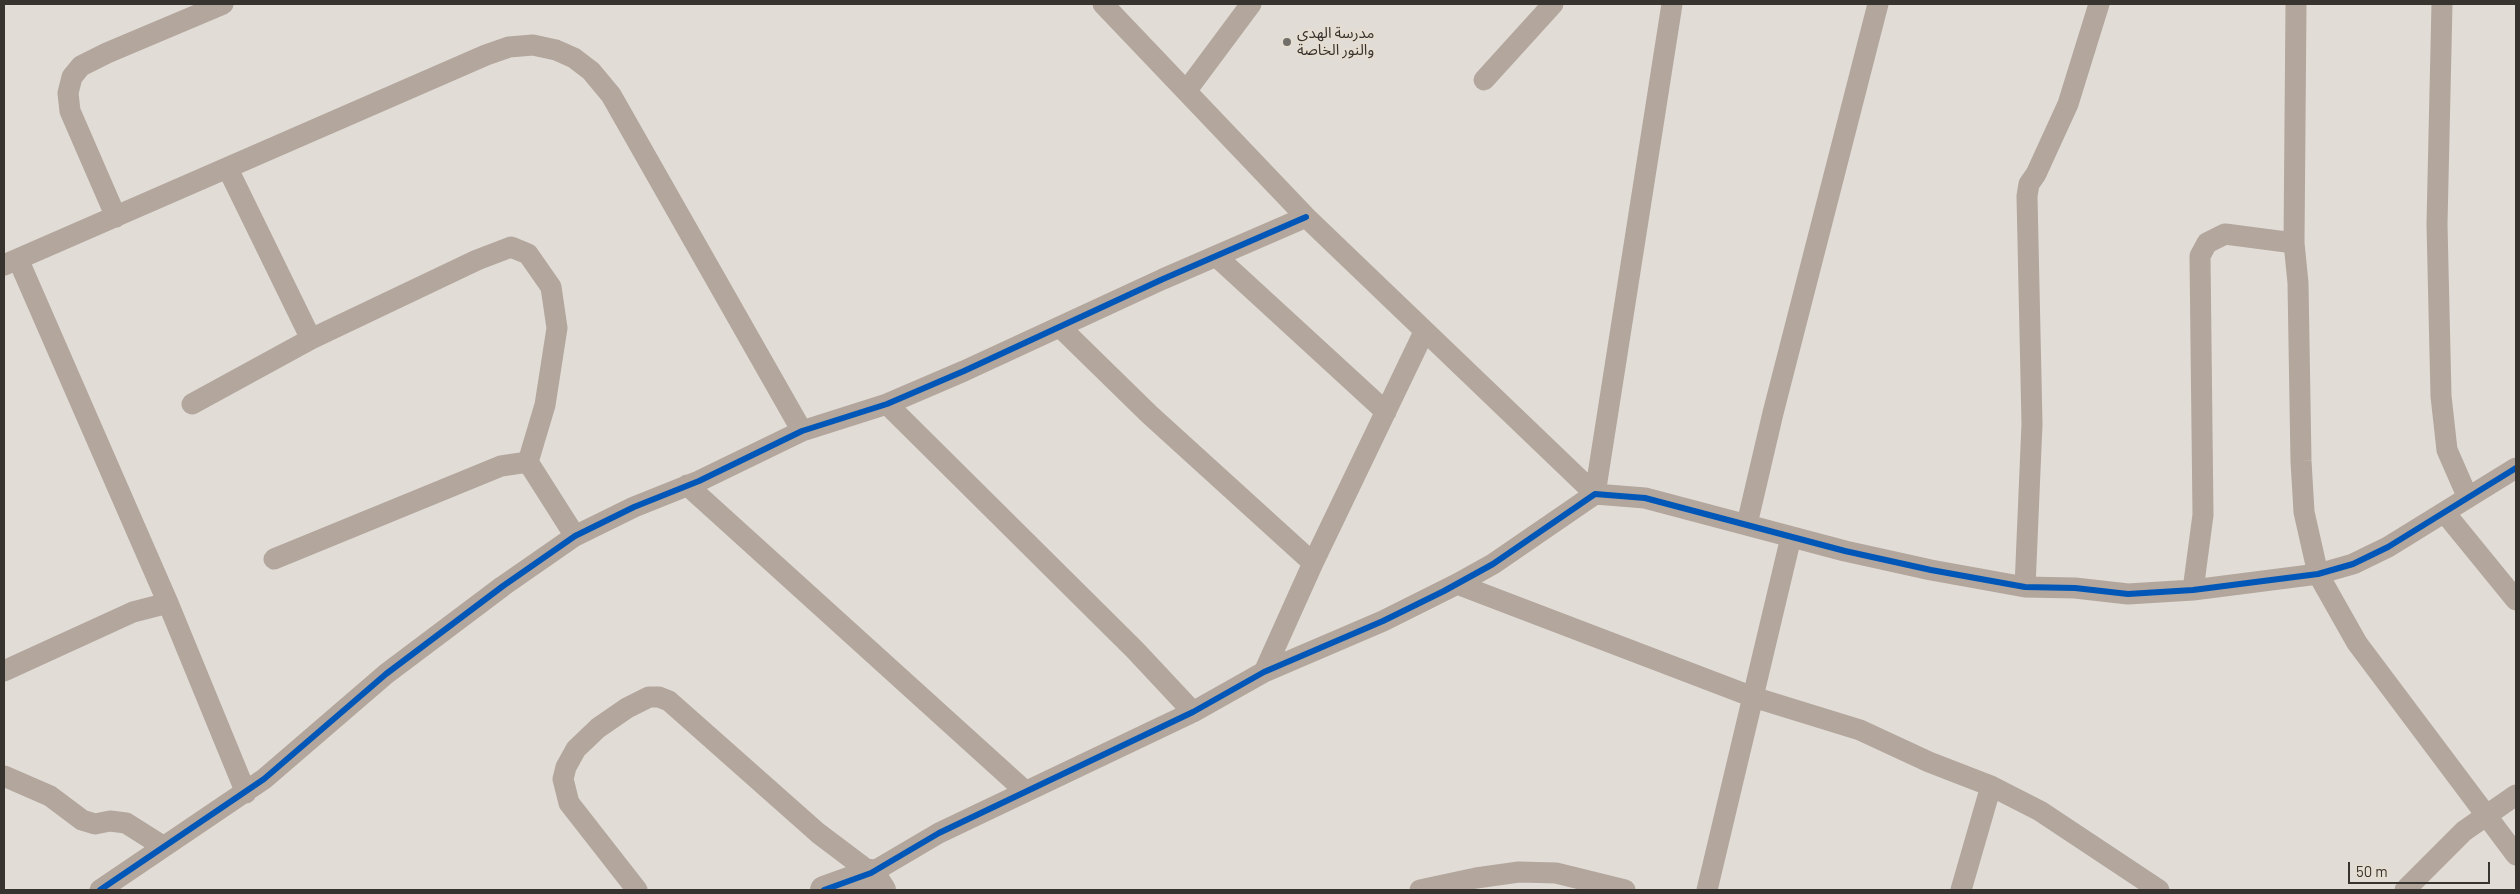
<!DOCTYPE html>
<meta charset="utf-8">
<style>
body{margin:0}
#map{position:relative;width:2520px;height:894px;overflow:hidden;background:#e1dcd6;font-family:Barlow,sans-serif}
canvas{display:block}
.frame{position:absolute;inset:0;border:5px solid #37332f;pointer-events:none}
.scale{position:absolute;left:2348px;top:862px;width:142px;height:22px;box-sizing:border-box;border:2px solid #37332f;border-top:0;padding-left:6px;font-size:15px;line-height:18px;white-space:nowrap;color:#37332f;-webkit-text-stroke:4px #e6ddd1;paint-order:stroke}
</style>
<div id="map">
<canvas width="2520" height="894"></canvas>
<div class="frame"></div>
<div class="scale">50 m</div>
</div>
<script>
const g = document.querySelector('canvas').getContext('2d');
g.lineJoin = 'round';
function toPath(rows) {
  const path = new Path2D();
  for (const r of rows) {
    path.moveTo(r[0], r[1]);
    for (let i = 2; i < r.length; i += 2) path.lineTo(r[i], r[i + 1]);
  }
  return path;
}
function strokePath(path, color, width, dash) {
  g.strokeStyle = color;
  g.lineWidth = width;
  g.lineCap = dash ? 'butt' : 'round';
  g.setLineDash(dash || []);
  g.stroke(path);
}
function write(font, color, halo, rows, align = 'center') {
  g.font = font + ' Barlow,"Noto Sans Arabic",sans-serif';
  g.lineWidth = 4;
  g.setLineDash([]);
  g.textBaseline = 'middle';
  g.strokeStyle = halo;
  g.fillStyle = color;
  for (const [text, x, y, turn = 0] of rows) {
    g.save();
    g.translate(x, y);
    g.rotate((+turn || 0) * Math.PI / 180);
    g.textAlign = isNaN(turn) ? turn : align;
    if (halo) g.strokeText(text, 0, 0);
    g.fillText(text, 0, 0);
    g.restore();
  }
}
const minor = toPath([
 [1103,4,1306,217,1595,494],
 [2296,4,2294,243,2298,283,2301,461,2304,512,2318,574,2357,643,2516,855],
 [2442,4,2437,224,2441,396,2447,450,2468,498],
 [1484,80,1553,4],
 [1187,90,1251,4],
 [228,169,311,339],
 [116,217,70,111,68,93,72,77,81,66,107,53,223,4],
 [1216,256,1386,412],
 [18,259,168,603],
 [4,265,486,55,509,47,533,45,556,50,574,58,591,71,611,95,802,431],
 [1060,327,1149,414,1313,563],
 [192,404,311,339,477,260,511,247,528,254,551,287,557,328,545,405,528,462],
 [887,404,1135,650,1193,712],
 [687,485,1025,791],
 [1595,494,1672,4],
 [2445,513,2516,600],
 [1747,524,1773,413,1878,4],
 [274,559,501,466,528,462,575,536],
 [1457,584,1753,697,1860,730,1929,762,1991,786,2040,811,2159,890],
 [2025,587,2032,424,2027,196,2029,184,2036,174,2068,104,2099,4],
 [2193,590,2203,515,2200,256,2207,243,2225,234,2294,243],
 [4,671,133,612,168,603,246,793],
 [1264,672,1313,563,1424,332],
 [4,776,50,796,82,820,95,824,110,821,126,823,164,847],
 [100,890,264,779,386,674,503,586,575,536,634,507,699,481,802,431,887,404,964,371,1163,279,1306,217],
 [637,890,569,803,563,779,566,767,576,749,598,728,627,708,649,697,659,697,669,701,818,833,871,873,939,833,1193,712,1264,672,1383,621,1457,584,1493,564,1595,494,1645,498,1845,551,1931,570,2025,587,2075,588,2128,594,2193,590,2318,574,2353,564,2388,547,2516,468],
 [1420,890,1476,878,1519,872,1556,873,1625,890],
 [1707,890,1791,537],
 [1961,890,1991,786],
 [2405,890,2464,831,2516,795]
]);
const tertiary = toPath([
 [824,890,871,873,882,890]
]);
const cycleway = toPath([
 [100,890,264,779,386,674,503,586,575,536,634,507,699,481,802,431,887,404,964,371,1163,279,1306,217],
 [824,890,871,873,939,833,1193,712,1264,672,1383,621,1444,591,1493,564,1595,494,1645,498,1845,551,1931,570,2025,587,2075,588,2128,594,2193,590,2318,574,2353,564,2388,547,2516,468]
]);
const markers = [
 [1287,42,5,"#726e69"]
];
const poiNames = [
 ["مدرسة الهدى",1297,33],
 ["والنور الخاصة",1297,50]
];
strokePath(minor, '#b2a69d', 21);
strokePath(tertiary, '#b2a69d', 28);
strokePath(cycleway, '#0057b8', 6);
for (const [x, y, r, color] of markers) {
  const dot = new Path2D();
  dot.arc(x, y, r, 0, 2 * Math.PI);
  g.fillStyle = color;
  g.fill(dot);
  strokePath(dot, '#e6ddd1', 2);
}
write('15px', '#37332f', '#e6ddd1', poiNames, 'left');
</script>
